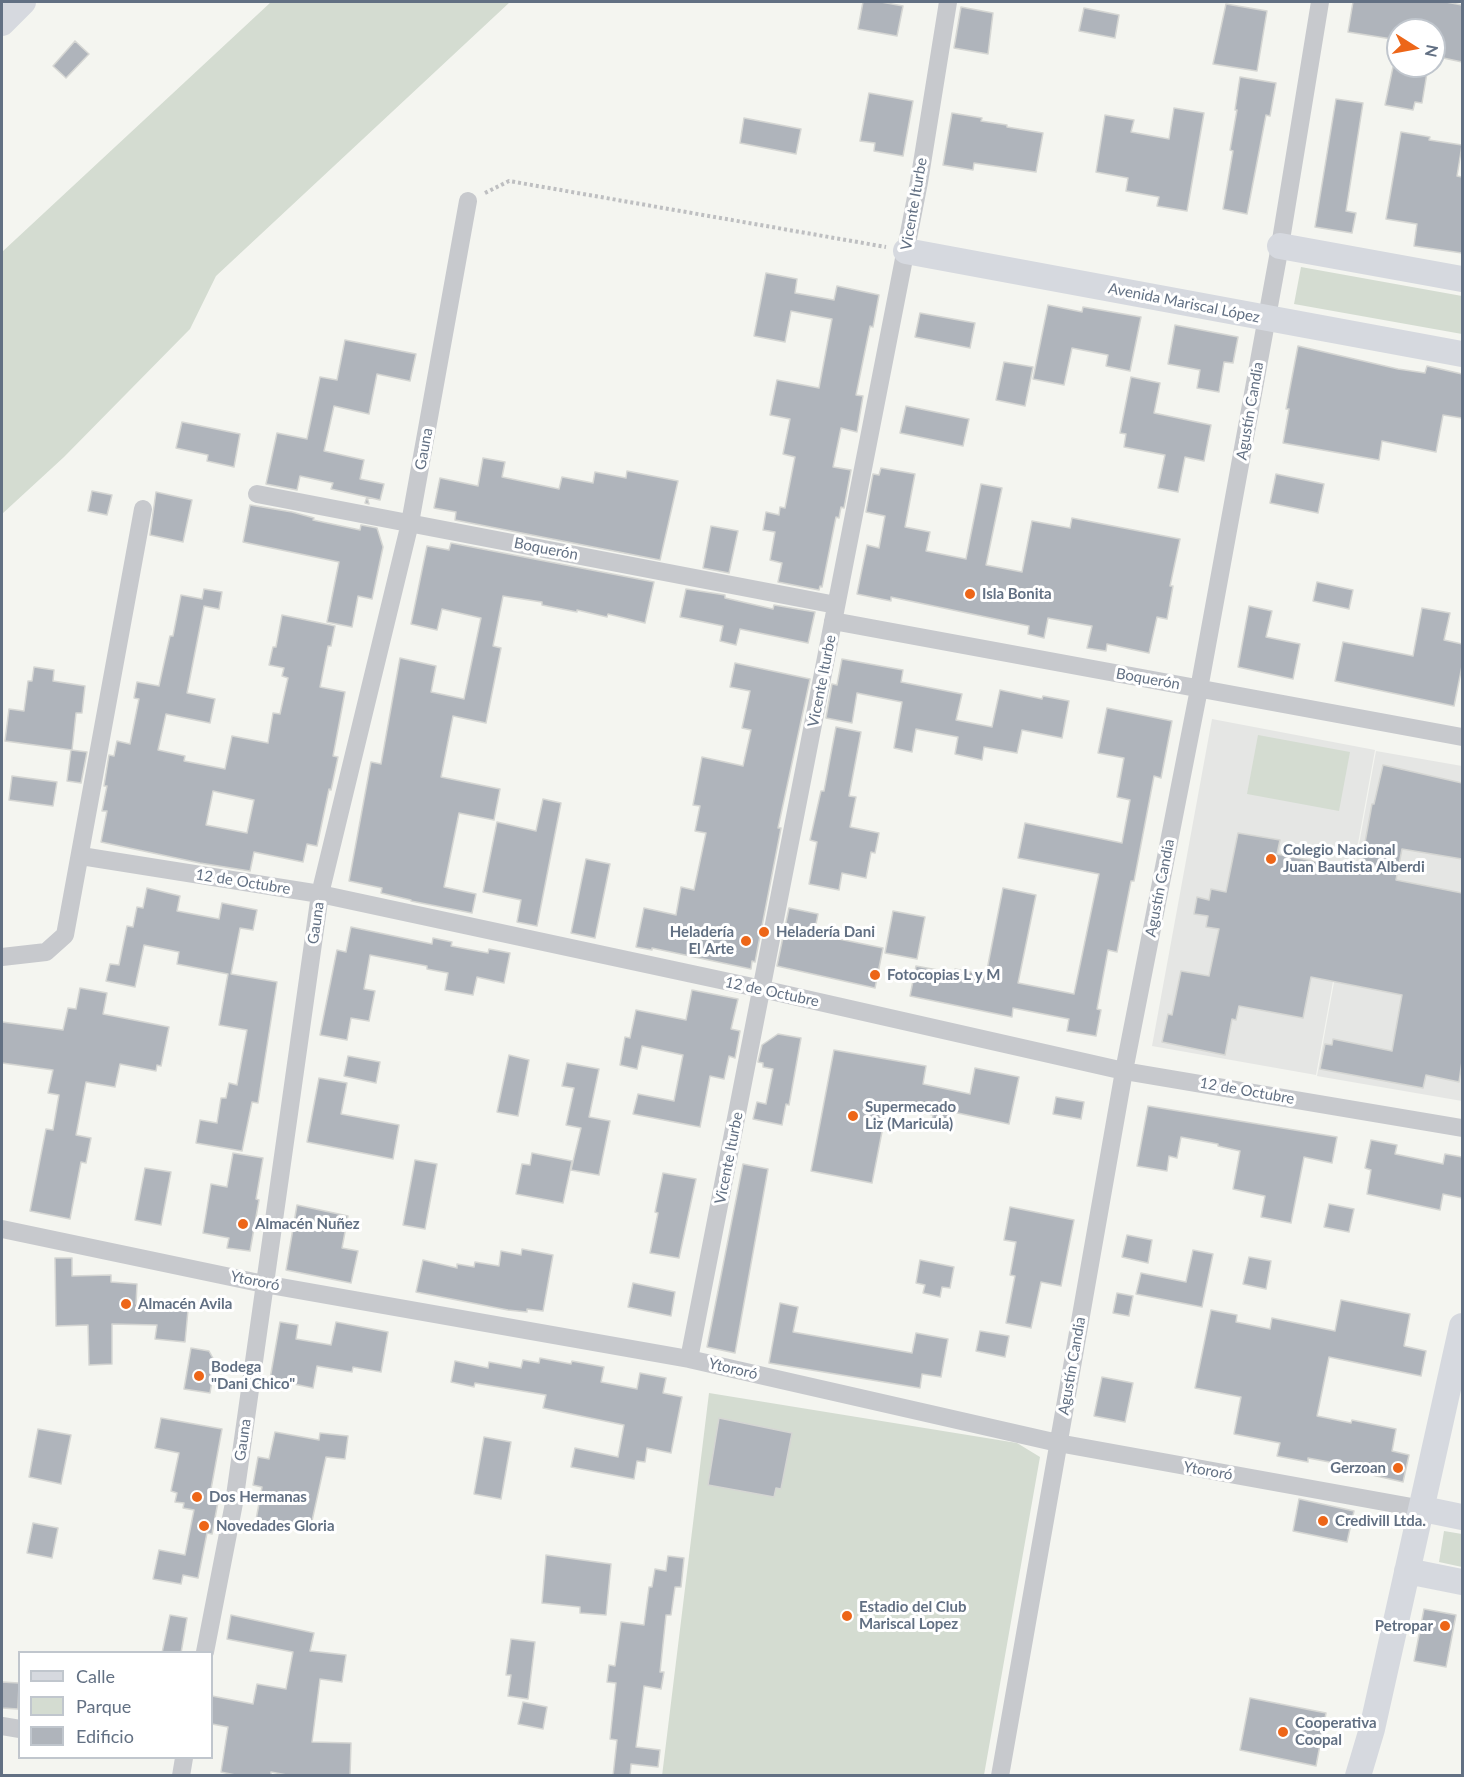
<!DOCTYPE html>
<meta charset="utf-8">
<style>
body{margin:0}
#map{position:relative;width:1464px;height:1777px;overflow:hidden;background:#f4f5f0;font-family:Lato,sans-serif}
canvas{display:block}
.frame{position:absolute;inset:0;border:3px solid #627083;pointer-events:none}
.legend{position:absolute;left:18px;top:1651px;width:195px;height:108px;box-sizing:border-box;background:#fff;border:2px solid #c0c6cd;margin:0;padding:8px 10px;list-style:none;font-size:18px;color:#627083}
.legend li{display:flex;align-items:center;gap:12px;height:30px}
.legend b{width:30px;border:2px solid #c0c6cd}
.north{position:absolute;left:1386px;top:18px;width:60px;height:60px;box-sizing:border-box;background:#fff;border:2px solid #c0c6cd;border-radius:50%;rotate:101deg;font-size:16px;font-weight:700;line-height:24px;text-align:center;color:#627083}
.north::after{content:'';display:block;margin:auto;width:21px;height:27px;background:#ed6618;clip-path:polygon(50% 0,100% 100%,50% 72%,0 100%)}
</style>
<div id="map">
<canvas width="1464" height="1777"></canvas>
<div class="frame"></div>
<ul class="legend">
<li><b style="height:8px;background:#d6d9df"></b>Calle</li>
<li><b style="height:16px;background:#d4dcd1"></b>Parque</li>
<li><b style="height:16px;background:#afb4bb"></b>Edificio</li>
</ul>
<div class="north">N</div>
</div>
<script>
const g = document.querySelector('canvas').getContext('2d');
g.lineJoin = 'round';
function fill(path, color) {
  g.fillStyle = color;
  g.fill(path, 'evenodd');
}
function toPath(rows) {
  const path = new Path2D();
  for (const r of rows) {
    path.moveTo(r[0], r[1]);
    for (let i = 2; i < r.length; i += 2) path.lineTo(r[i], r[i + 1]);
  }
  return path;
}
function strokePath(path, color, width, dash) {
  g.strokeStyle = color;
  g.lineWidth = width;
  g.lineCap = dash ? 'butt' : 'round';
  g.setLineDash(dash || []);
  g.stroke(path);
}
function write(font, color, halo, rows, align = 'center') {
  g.font = font + ' Lato,sans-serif';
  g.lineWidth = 6;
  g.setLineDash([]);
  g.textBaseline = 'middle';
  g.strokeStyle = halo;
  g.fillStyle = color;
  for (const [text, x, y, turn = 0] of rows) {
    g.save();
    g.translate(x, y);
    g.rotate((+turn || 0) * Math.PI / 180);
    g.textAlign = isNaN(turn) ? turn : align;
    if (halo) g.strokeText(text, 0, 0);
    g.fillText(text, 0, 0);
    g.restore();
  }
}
const built = toPath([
 [1212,719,1375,750,1316,1075,1152,1046],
 [1376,751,1462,766,1462,1101,1317,1076]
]);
const green = toPath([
 [271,2,510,2,216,276,190,329,64,457,2,514,2,252],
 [1301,267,1462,296,1462,334,1294,304],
 [1258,735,1350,752,1339,811,1247,794],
 [709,1393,1017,1443,1040,1457,984,1775,662,1776],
 [1444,1531,1462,1534,1462,1567,1439,1562]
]);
const building = toPath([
 [863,2,881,2,903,6,897,36,858,29,863,2],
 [1353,2,1446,2,1462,5,1462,62,1434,56,1434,30,1398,30,1398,40,1348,32,1353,2],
 [1226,4,1267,11,1257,71,1213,64,1226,4],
 [961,7,993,13,988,54,954,48,961,7],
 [1084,8,1119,15,1115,38,1079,31,1084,8],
 [75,41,89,54,66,78,53,66,75,41],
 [1393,67,1427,73,1422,103,1415,102,1413,110,1385,105,1393,67],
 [1240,77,1276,83,1270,116,1266,115,1247,214,1223,209,1233,151,1230,150,1237,110,1235,110,1240,77],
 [869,93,913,101,903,156,874,151,875,143,860,141,869,93],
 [1336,99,1363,103,1346,211,1356,213,1352,233,1315,227,1336,99],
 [1174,108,1204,113,1187,211,1157,206,1159,197,1126,191,1128,178,1096,172,1105,115,1134,120,1131,132,1169,139,1174,108],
 [952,113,982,118,981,121,1007,125,1007,127,1043,133,1036,172,974,163,973,170,943,165,952,113],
 [744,118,801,129,796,154,740,143,744,118],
 [1401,132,1430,137,1429,140,1462,145,1457,176,1462,177,1462,253,1414,246,1417,224,1386,219,1401,132],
 [766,273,797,279,795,293,834,300,837,286,879,295,873,327,870,326,856,395,863,396,857,432,841,428,833,467,851,470,844,508,841,507,839,518,836,517,822,587,820,586,819,590,778,582,782,563,770,560,775,532,763,530,766,512,779,515,780,507,785,508,795,457,783,454,790,419,770,415,777,380,819,388,832,319,791,311,785,342,754,336,766,273],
 [1048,305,1082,312,1083,307,1141,317,1130,371,1106,366,1108,355,1072,348,1064,385,1033,379,1048,305],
 [920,313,975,323,970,348,915,337,920,313],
 [1175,325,1238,337,1233,363,1224,362,1219,392,1197,388,1200,370,1168,364,1175,325],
 [345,340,416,354,410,381,377,374,369,414,334,406,324,451,364,460,360,479,384,484,380,500,367,497,369,504,365,503,367,497,331,489,333,483,300,476,297,490,266,484,277,433,307,439,320,377,337,380,345,340],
 [1298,346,1398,369,1425,373,1427,366,1462,374,1462,418,1443,415,1436,452,1382,441,1379,460,1283,443,1289,409,1286,409,1298,346],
 [1004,362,1033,367,1025,406,996,400,1004,362],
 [1131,377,1160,383,1154,413,1211,425,1204,461,1185,457,1178,492,1158,488,1165,455,1124,447,1126,434,1120,433,1131,377],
 [906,406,969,419,963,446,900,433,906,406],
 [182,422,240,434,234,467,207,461,208,455,176,448,182,422],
 [483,458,505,462,502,477,559,489,562,477,593,483,595,472,626,478,627,471,678,481,660,560,455,520,456,512,434,508,440,478,478,486,483,458],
 [881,468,915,474,905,527,930,532,926,551,966,559,981,484,1002,488,986,565,1022,572,1032,521,1070,528,1072,518,1180,539,1170,586,1173,586,1167,619,1157,617,1149,653,1107,644,1106,651,1087,648,1092,626,1048,618,1044,638,1028,634,1029,626,891,597,891,601,857,594,867,545,879,548,885,516,866,512,873,474,879,475,881,468],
 [1276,474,1324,484,1318,513,1270,503,1276,474],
 [92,491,112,495,107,515,88,511,92,491],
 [156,492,192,500,183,542,150,535,156,492],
 [250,505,292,512,314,518,313,520,360,530,361,525,377,528,383,547,372,599,358,596,352,627,327,622,339,562,243,542,250,505],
 [711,526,738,531,729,573,703,568,711,526],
 [451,543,654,582,645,623,608,614,607,617,577,610,577,612,542,605,542,602,503,596,493,646,501,648,486,723,453,716,441,777,500,789,494,820,459,813,444,887,476,894,472,913,411,901,411,900,381,893,382,888,349,881,371,762,381,764,400,658,436,666,431,692,464,699,481,618,442,609,437,630,411,624,427,546,449,550,451,543],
 [1317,582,1353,590,1349,609,1313,601,1317,582],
 [204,589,222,592,219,609,204,606,187,693,215,699,210,723,166,714,158,750,185,756,184,761,225,769,232,736,268,743,273,713,280,714,288,678,282,676,284,668,269,665,273,647,276,647,282,615,335,626,331,646,328,646,320,687,345,692,333,756,338,757,331,790,329,789,317,846,307,844,303,862,254,852,250,871,200,863,101,842,107,811,102,811,107,786,104,786,109,755,114,756,117,741,130,744,139,699,134,698,137,682,159,686,170,636,173,636,181,595,202,599,204,589],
 [213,791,254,800,247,833,206,825,213,791],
 [686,589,725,595,725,598,773,609,774,605,815,612,808,643,740,629,736,645,720,641,723,626,680,617,686,589],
 [1249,606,1272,611,1266,637,1300,644,1293,679,1238,667,1249,606],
 [1422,608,1450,613,1444,640,1462,644,1462,666,1454,706,1335,681,1343,642,1413,656,1422,608],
 [842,659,903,670,901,682,962,694,956,720,992,727,1000,690,1042,699,1043,696,1069,701,1062,738,1022,730,1017,753,984,747,982,760,955,754,958,737,916,729,912,752,894,748,902,702,857,693,852,723,826,718,832,684,837,685,842,659],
 [735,663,810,679,778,828,781,828,755,962,752,961,751,969,652,948,652,950,636,947,644,908,676,915,681,887,694,890,706,833,695,831,700,806,693,805,702,757,743,766,751,730,742,728,750,691,730,687,735,663],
 [34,667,54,670,53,681,85,686,82,713,76,713,72,750,5,741,9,709,24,711,28,681,32,681,34,667],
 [1107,708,1172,721,1161,778,1154,776,1134,881,1131,881,1117,952,1108,950,1097,1009,1101,1010,1096,1036,1067,1031,1069,1019,1013,1008,1012,1017,910,996,916,966,954,973,955,969,986,975,1003,888,1036,895,1018,983,1074,994,1099,874,1018,858,1025,823,1122,843,1130,800,1117,797,1124,758,1098,753,1107,708],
 [836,727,861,732,849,796,856,797,850,827,879,833,875,853,871,852,866,878,842,873,839,890,809,884,817,842,810,840,821,791,824,791,836,727],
 [71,750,87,752,81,783,67,781,71,750],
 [1383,765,1462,783,1462,859,1402,849,1396,880,1462,893,1462,1061,1459,1082,1426,1075,1423,1088,1320,1069,1325,1044,1332,1045,1333,1039,1392,1051,1402,995,1311,977,1303,1018,1239,1006,1236,1020,1232,1019,1225,1055,1162,1042,1168,1014,1172,1015,1181,971,1209,976,1219,929,1206,927,1208,916,1194,914,1197,897,1209,900,1211,889,1226,892,1238,833,1280,840,1277,854,1360,870,1372,804,1374,804,1383,765],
 [12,776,57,782,53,806,9,800,12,776],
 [543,799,561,803,537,926,517,922,521,900,483,892,497,822,536,831,543,799],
 [586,859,610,864,595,938,571,933,586,859],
 [147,888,180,896,177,911,219,919,222,903,257,910,253,930,240,928,231,974,277,982,258,1103,252,1102,242,1151,196,1143,200,1120,217,1123,221,1098,226,1098,229,1083,237,1085,247,1030,219,1025,228,974,177,964,179,952,144,945,135,987,106,981,110,964,119,965,127,926,133,927,137,907,143,908,147,888],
 [789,908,818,914,814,934,883,948,875,988,777,966,789,908],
 [893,911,925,917,917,959,885,953,893,911],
 [351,927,432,944,433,938,452,942,451,946,488,953,489,949,510,953,504,983,477,977,473,995,445,990,448,973,427,969,427,966,370,955,364,989,375,991,369,1021,351,1018,347,1040,320,1035,337,950,346,952,351,927],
 [80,988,107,993,103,1014,169,1027,161,1066,157,1065,156,1071,120,1064,115,1087,86,1082,76,1135,91,1138,86,1163,81,1162,70,1219,30,1211,46,1129,53,1130,59,1095,48,1093,53,1070,2,1063,2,1022,63,1030,68,1008,76,1009,80,988],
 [692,990,738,999,731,1029,740,1031,735,1058,729,1056,724,1079,710,1076,700,1127,633,1114,638,1094,674,1101,683,1055,642,1046,637,1069,620,1065,625,1037,630,1038,636,1010,686,1020,692,990],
 [778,1034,801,1038,789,1105,786,1104,782,1125,753,1119,757,1102,766,1104,773,1069,763,1067,763,1063,758,1062,762,1045,778,1034],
 [834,1050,926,1066,923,1084,970,1094,975,1068,1019,1077,1009,1124,953,1112,951,1124,932,1121,933,1115,887,1106,872,1183,811,1171,834,1050],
 [509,1055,529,1060,518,1116,497,1112,509,1055],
 [348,1056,380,1062,376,1083,344,1076,348,1056],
 [567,1063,599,1069,589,1117,610,1121,599,1175,571,1170,581,1128,566,1125,574,1088,562,1086,567,1063],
 [319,1078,347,1083,341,1114,399,1125,393,1159,307,1142,319,1078],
 [1056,1097,1084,1102,1081,1119,1053,1114,1056,1097],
 [1148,1106,1337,1137,1332,1163,1304,1157,1291,1223,1261,1217,1265,1196,1233,1189,1240,1151,1218,1146,1218,1144,1181,1137,1177,1158,1169,1156,1167,1171,1137,1166,1148,1106],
 [1371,1140,1397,1145,1395,1154,1443,1164,1445,1154,1462,1157,1462,1198,1443,1194,1440,1210,1367,1194,1371,1170,1365,1168,1371,1140],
 [233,1153,263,1158,256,1199,259,1200,250,1251,227,1248,229,1238,203,1233,211,1184,227,1187,233,1153],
 [532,1153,572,1161,563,1203,516,1194,522,1164,530,1165,532,1153],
 [415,1160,437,1164,425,1229,403,1225,415,1160],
 [743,1164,768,1169,735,1353,707,1347,743,1164],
 [145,1168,171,1172,161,1225,135,1220,145,1168],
 [663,1173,696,1179,679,1258,650,1253,658,1213,655,1212,663,1173],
 [1329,1204,1354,1209,1349,1232,1324,1227,1329,1204],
 [297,1205,348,1216,342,1248,358,1251,351,1283,286,1270,297,1205],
 [1010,1207,1074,1220,1061,1286,1041,1282,1031,1328,1006,1323,1015,1276,1010,1275,1016,1242,1004,1240,1010,1207],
 [1127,1235,1152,1240,1148,1263,1122,1257,1127,1235],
 [522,1249,553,1255,543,1311,527,1309,527,1312,508,1310,416,1292,423,1260,457,1268,457,1264,474,1267,475,1262,499,1266,501,1251,521,1255,522,1249],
 [1193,1250,1213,1254,1202,1307,1136,1294,1141,1273,1186,1282,1193,1250],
 [1249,1257,1271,1261,1266,1289,1243,1284,1249,1257],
 [55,1258,72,1258,72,1276,111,1275,111,1282,137,1284,136,1304,188,1310,185,1342,155,1339,157,1325,112,1324,112,1364,89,1365,88,1325,56,1326,55,1258],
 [920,1260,954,1267,950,1288,942,1287,940,1297,923,1293,925,1285,916,1283,920,1260],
 [633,1283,675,1292,671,1316,628,1307,633,1283],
 [1117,1293,1133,1296,1129,1316,1113,1313,1117,1293],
 [1341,1300,1410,1314,1404,1346,1426,1351,1421,1376,1329,1357,1317,1416,1351,1423,1352,1420,1396,1429,1392,1451,1409,1455,1403,1482,1372,1475,1373,1473,1355,1470,1356,1467,1308,1458,1308,1462,1277,1456,1280,1443,1234,1434,1241,1397,1195,1388,1211,1310,1237,1315,1236,1322,1270,1329,1272,1318,1335,1331,1341,1300],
 [780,1303,798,1307,793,1332,912,1353,916,1333,948,1339,941,1377,922,1374,920,1388,769,1363,780,1303],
 [280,1322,298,1325,296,1339,331,1345,336,1322,388,1332,381,1372,353,1367,352,1372,317,1366,313,1388,270,1379,280,1322],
 [980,1331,1009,1336,1005,1357,976,1351,980,1331],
 [191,1348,209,1351,215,1362,210,1393,184,1389,191,1348],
 [540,1358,571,1364,572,1361,604,1367,601,1382,637,1389,640,1373,666,1378,663,1393,682,1397,671,1453,647,1448,645,1462,637,1461,634,1479,571,1467,575,1448,618,1457,624,1425,543,1408,546,1395,475,1383,474,1387,451,1382,455,1361,488,1368,489,1362,521,1368,523,1360,539,1363,540,1358],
 [1102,1377,1133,1383,1125,1422,1094,1416,1102,1377],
 [161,1418,222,1429,211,1489,220,1491,212,1534,207,1533,198,1578,183,1575,181,1584,153,1579,159,1550,185,1555,194,1510,183,1508,184,1503,175,1502,177,1493,171,1491,179,1453,155,1448,161,1418],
 [719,1418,792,1433,781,1489,776,1488,774,1497,708,1485,719,1418],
 [38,1429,71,1435,61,1484,29,1477,38,1429],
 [275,1432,319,1440,320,1433,348,1436,345,1459,326,1457,310,1530,256,1520,262,1487,253,1485,258,1457,269,1459,275,1432],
 [484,1437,511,1442,501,1499,474,1494,484,1437],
 [1299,1499,1354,1511,1347,1542,1293,1531,1299,1499],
 [33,1523,58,1528,52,1558,27,1553,33,1523],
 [546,1555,611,1564,606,1615,580,1613,580,1607,542,1603,546,1555],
 [668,1556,684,1558,681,1587,675,1587,671,1615,666,1615,660,1672,664,1672,661,1689,644,1686,636,1747,660,1750,658,1767,631,1764,630,1776,613,1776,617,1740,610,1739,616,1683,607,1682,609,1665,615,1666,621,1622,644,1625,649,1587,652,1587,655,1569,666,1571,668,1556],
 [1424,1609,1456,1615,1446,1667,1414,1661,1424,1609],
 [170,1615,187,1618,181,1653,162,1653,170,1615],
 [231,1615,314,1633,310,1651,346,1655,342,1682,320,1679,312,1742,351,1743,350,1776,292,1776,271,1772,271,1776,240,1776,221,1772,228,1727,212,1724,212,1696,253,1704,257,1684,286,1689,293,1652,227,1639,231,1615],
 [511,1639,535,1642,528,1699,508,1696,511,1675,506,1675,511,1639],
 [2,1682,19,1683,18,1709,2,1708,2,1682],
 [1250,1698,1326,1713,1316,1766,1240,1750,1250,1698],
 [523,1702,547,1707,543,1729,518,1724,523,1702]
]);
const path = toPath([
 [485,193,509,181,886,247]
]);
const street = toPath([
 [257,494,836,605],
 [833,621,1462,737],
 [81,856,320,894,762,989,1124,1071,1462,1128],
 [2,957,46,952,65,935,143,509],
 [2,1229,264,1284,689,1359,1058,1443,1423,1509],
 [689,1359,919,182,948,2],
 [205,1652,234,1503,320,894,410,523,468,201],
 [2,1726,20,1729],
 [181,1776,184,1758],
 [1000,1776,1124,1071,1199,689,1280,246,1320,2]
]);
const secondary = toPath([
 [2,23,23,2],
 [1280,246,1462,279],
 [906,251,1462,354],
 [1423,1509,1462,1517],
 [1407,1571,1462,1582],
 [1358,1776,1372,1729,1462,1326]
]);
const markers = [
 [970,594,6,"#ed6618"],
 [1271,859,6,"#ed6618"],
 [764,932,6,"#ed6618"],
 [746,941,6,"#ed6618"],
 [875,975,6,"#ed6618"],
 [853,1116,6,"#ed6618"],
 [243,1224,6,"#ed6618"],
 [126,1304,6,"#ed6618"],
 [199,1376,6,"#ed6618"],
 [1398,1468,6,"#ed6618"],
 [197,1497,6,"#ed6618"],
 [1323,1521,6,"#ed6618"],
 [204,1526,6,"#ed6618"],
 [847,1616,6,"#ed6618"],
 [1445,1626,6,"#ed6618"],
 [1283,1732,6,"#ed6618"]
];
const streetNames = [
 ["Vicente Iturbe",914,204,-80],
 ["Avenida Mariscal López",1184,303,11],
 ["Agustín Candia",1250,411,-80],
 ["Gauna",424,449,-80],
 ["Boquerón",546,549,11],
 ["Boquerón",1148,679,10],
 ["Vicente Iturbe",822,681,-79],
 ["12 de Octubre",243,882,9],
 ["Agustín Candia",1160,888,-79],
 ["Gauna",316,923,-82],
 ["12 de Octubre",772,992,12],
 ["12 de Octubre",1247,1091,10],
 ["Vicente Iturbe",729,1158,-79],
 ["Ytororó",255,1281,11],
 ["Agustín Candia",1072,1366,-80],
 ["Ytororó",733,1369,13],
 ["Gauna",243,1440,-82],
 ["Ytororó",1208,1471,10]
];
const poiNames = [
 ["Isla Bonita",982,594],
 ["Colegio Nacional",1283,850],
 ["Juan Bautista Alberdi",1283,867],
 ["Heladería",734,932,"right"],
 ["El Arte",734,949,"right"],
 ["Heladería Dani",776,932],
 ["Fotocopias L y M",887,975],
 ["Supermecado",865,1107],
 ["Liz (Maricula)",865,1124],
 ["Almacén Nuñez",255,1224],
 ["Almacén Avila",138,1304],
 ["Bodega",211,1367],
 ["\"Dani Chico\"",211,1384],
 ["Gerzoan",1386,1468,"right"],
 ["Dos Hermanas",209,1497],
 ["Credivill Ltda.",1335,1521],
 ["Novedades Gloria",216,1526],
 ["Estadio del Club",859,1607],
 ["Mariscal Lopez",859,1624],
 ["Petropar",1433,1626,"right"],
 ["Cooperativa",1295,1723],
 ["Coopal",1295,1740]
];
fill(built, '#e5e6e4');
fill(green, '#d4dcd1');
fill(building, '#afb4bb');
strokePath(building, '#d5d6d3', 1.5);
strokePath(path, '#bebfc1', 4, [3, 3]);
strokePath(street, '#c7c9cd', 18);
strokePath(secondary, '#d6d9df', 26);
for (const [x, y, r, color] of markers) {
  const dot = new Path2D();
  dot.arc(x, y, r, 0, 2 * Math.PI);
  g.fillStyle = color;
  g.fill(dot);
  strokePath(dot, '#fff', 2);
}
write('15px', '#627083', '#fff', streetNames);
write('bold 15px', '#627083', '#fff', poiNames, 'left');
</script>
